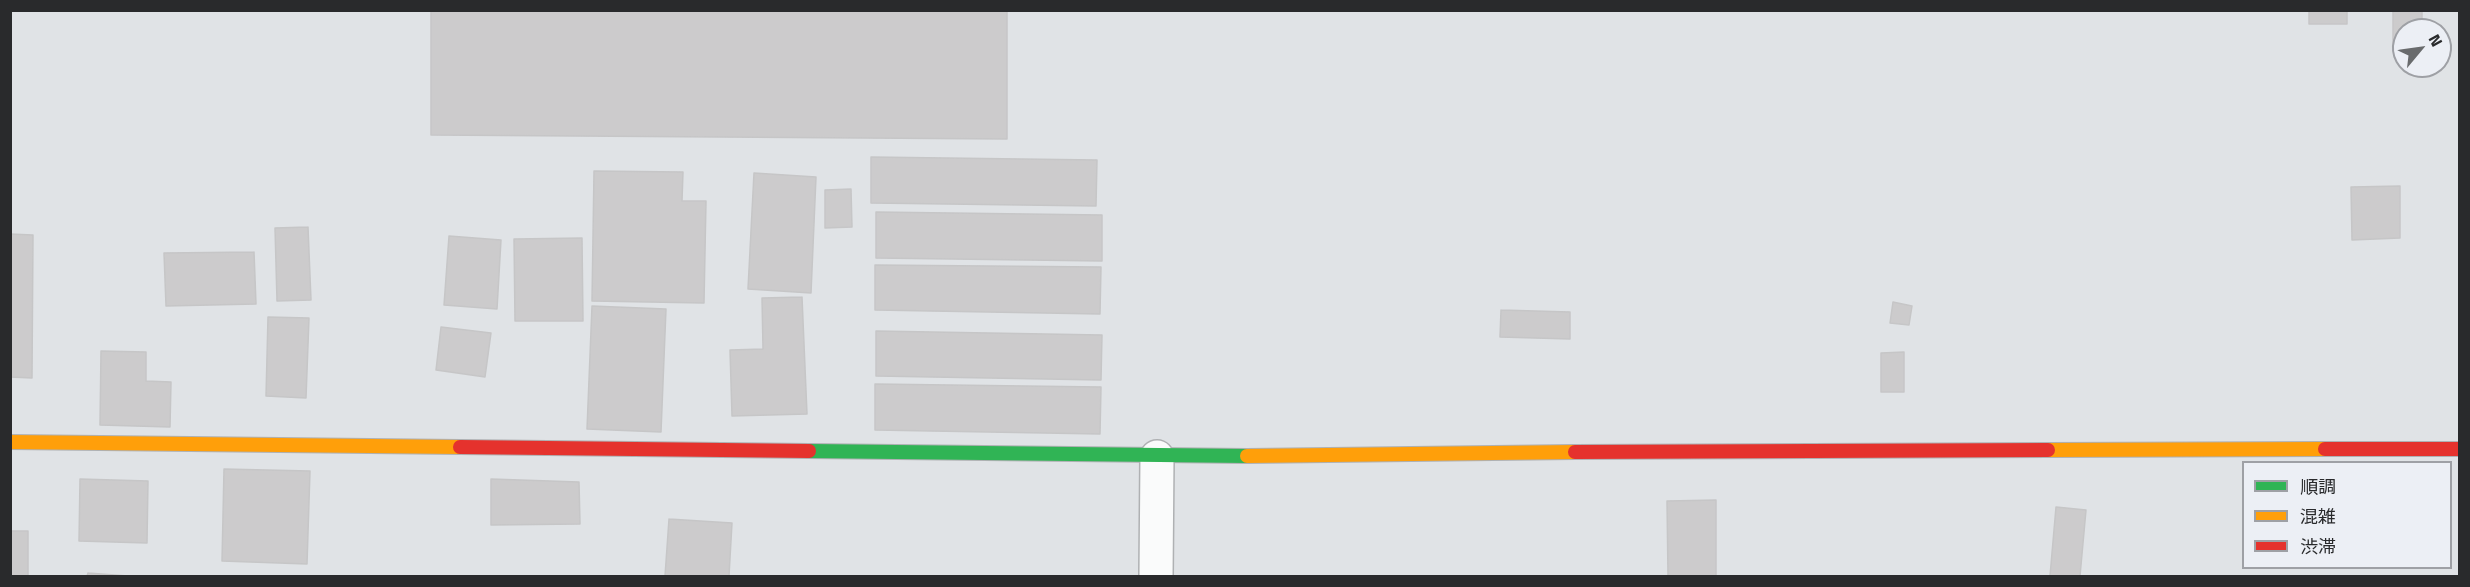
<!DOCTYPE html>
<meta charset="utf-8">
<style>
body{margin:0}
#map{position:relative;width:2470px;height:587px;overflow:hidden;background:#e0e3e6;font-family:"Titillium Web","Noto Sans JP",sans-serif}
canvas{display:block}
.frame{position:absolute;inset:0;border:12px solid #292a2c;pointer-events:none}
.legend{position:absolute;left:2242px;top:461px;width:210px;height:108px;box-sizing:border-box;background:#eceff5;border:2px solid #9ea0a5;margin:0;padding:8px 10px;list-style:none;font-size:18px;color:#292a2c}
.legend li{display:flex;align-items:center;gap:12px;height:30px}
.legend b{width:30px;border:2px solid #9ea0a5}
.north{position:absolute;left:2392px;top:18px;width:60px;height:60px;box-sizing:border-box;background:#eceff5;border:2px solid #9ea0a5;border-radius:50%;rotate:61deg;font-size:16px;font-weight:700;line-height:24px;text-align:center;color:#292a2c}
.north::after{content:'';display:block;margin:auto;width:21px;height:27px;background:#696b6d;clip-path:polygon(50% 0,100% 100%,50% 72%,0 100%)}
</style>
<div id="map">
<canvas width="2470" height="587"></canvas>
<div class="frame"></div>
<ul class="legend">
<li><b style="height:8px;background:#30b455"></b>順調</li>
<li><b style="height:8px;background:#ff9f0a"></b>混雑</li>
<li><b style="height:8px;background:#e5322d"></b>渋滞</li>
</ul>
<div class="north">N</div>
</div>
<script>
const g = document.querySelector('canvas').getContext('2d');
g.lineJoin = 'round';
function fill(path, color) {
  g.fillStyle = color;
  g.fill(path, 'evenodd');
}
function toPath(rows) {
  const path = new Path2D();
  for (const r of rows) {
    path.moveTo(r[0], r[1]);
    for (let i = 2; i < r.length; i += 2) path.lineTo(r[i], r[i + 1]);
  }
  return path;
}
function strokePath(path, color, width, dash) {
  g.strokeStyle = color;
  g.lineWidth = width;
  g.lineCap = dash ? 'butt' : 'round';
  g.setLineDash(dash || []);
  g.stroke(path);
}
const building = toPath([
 [431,10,1007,10,1007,139,431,135,431,10],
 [2309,10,2347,10,2347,24,2309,24,2309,10],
 [2393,10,2422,10,2422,30,2404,30,2404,46,2393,46,2393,10],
 [871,157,1097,160,1096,206,871,203,871,157],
 [594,171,683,172,682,201,706,201,704,303,592,301,594,171],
 [754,173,816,177,811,293,748,289,754,173],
 [2400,186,2400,238,2352,240,2351,187,2400,186],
 [851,189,852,227,825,228,825,190,851,189],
 [876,212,1102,215,1102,261,876,258,876,212],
 [308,227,311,300,277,301,275,228,308,227],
 [10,234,33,235,32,378,10,377,10,234],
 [449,236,501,240,497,309,444,305,449,236],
 [582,238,583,321,515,321,514,239,582,238],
 [254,252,256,304,166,306,164,253,254,252],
 [875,265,1101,267,1100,314,875,310,875,265],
 [802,297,807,414,732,416,730,350,763,349,762,298,802,297],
 [1893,302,1912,306,1909,325,1890,323,1893,302],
 [592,306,666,309,661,432,587,429,592,306],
 [1501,310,1570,312,1570,339,1500,337,1501,310],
 [268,317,309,318,306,398,266,396,268,317],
 [441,327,491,333,485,377,436,370,441,327],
 [876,331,1102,335,1101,380,876,376,876,331],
 [101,351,146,352,146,381,171,382,170,427,100,425,101,351],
 [1904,352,1904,392,1881,392,1881,353,1904,352],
 [875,384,1101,387,1100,434,875,430,875,384],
 [224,469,310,471,307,564,222,561,224,469],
 [80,479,148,481,147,543,79,541,80,479],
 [491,479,579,482,580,524,491,525,491,479],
 [1716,500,1716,576,1668,576,1667,501,1716,500],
 [2056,507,2086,510,2080,576,2050,576,2056,507],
 [669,519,732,523,729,576,665,576,669,519],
 [10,531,28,531,28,576,10,576,10,531],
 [88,573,128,576,87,576,88,573]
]);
const street = toPath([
 [1156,576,1157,457]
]);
const fast = toPath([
 [809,451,1247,456]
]);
const slow = toPath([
 [10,442,460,447],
 [2048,450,2325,449],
 [1247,456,1575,452]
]);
const jam = toPath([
 [460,447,809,451],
 [2325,449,2460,449],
 [1575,452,2048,450]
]);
fill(building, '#cccbcc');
strokePath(building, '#c6c6c7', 1.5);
strokePath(street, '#afb1b3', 36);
strokePath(fast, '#afb1b3', 16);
strokePath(slow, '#afb1b3', 16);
strokePath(jam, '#afb1b3', 16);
strokePath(street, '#fafbfb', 33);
strokePath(fast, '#30b455', 14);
strokePath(slow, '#ff9f0a', 14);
strokePath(jam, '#e5322d', 14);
</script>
